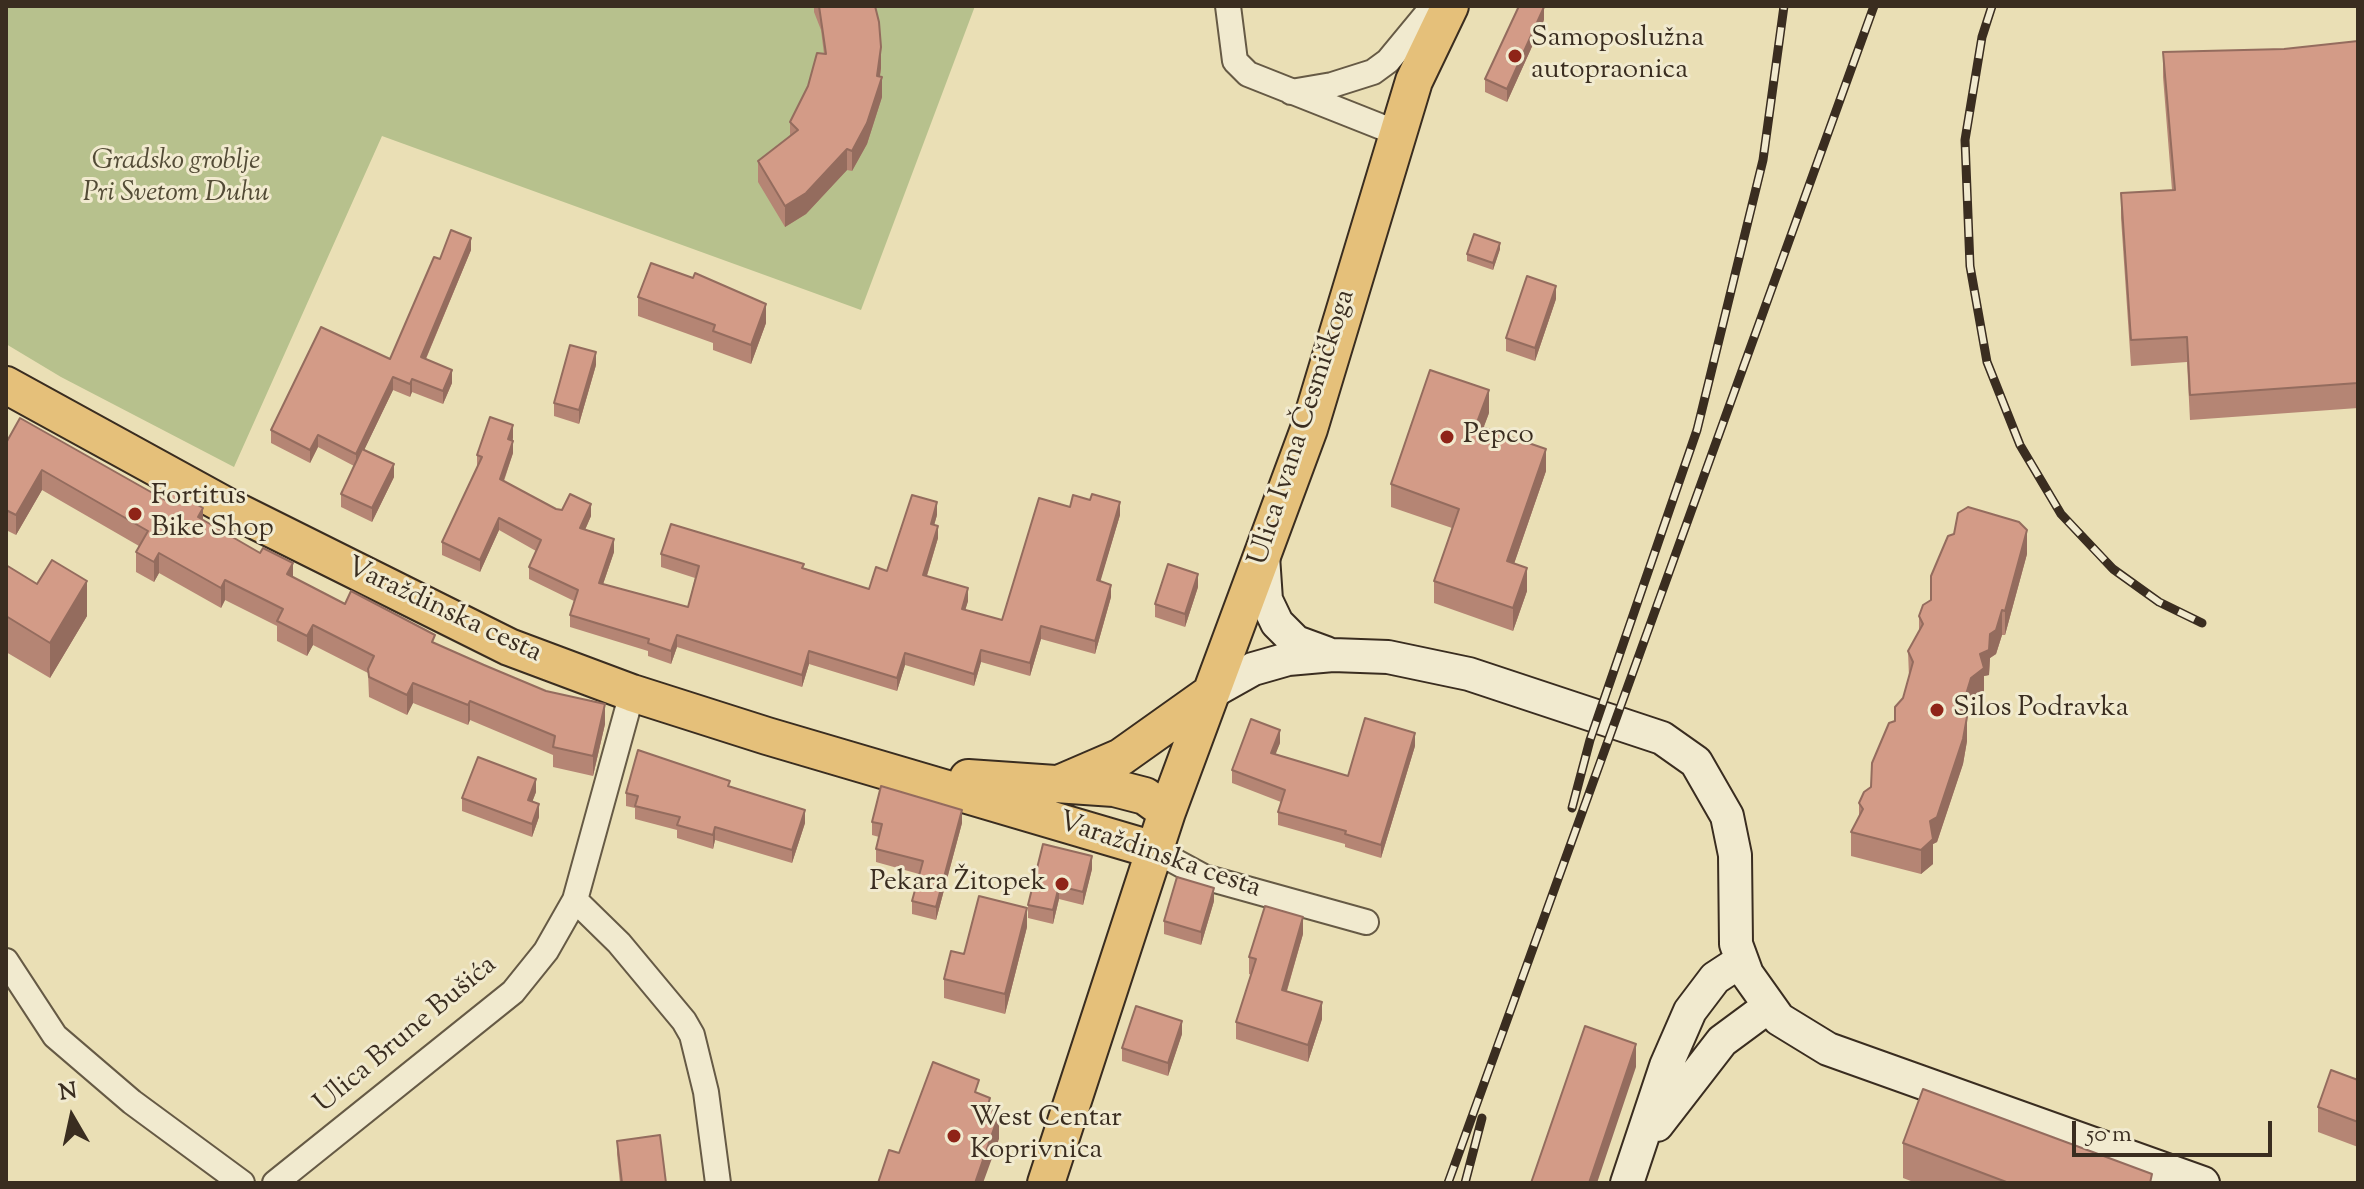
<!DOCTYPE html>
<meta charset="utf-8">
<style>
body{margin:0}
#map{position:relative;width:2364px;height:1189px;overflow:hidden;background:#eadfb5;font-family:"Sorts Mill Goudy",serif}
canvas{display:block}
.frame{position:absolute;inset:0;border:8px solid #3a2d20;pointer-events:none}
.north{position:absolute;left:32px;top:1077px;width:80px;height:80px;-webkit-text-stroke:6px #f1eacf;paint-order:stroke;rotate:351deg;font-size:22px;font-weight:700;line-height:32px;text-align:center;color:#3a2d20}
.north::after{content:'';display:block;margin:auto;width:28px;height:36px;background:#3a2d20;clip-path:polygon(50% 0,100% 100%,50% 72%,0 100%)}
.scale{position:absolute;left:2072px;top:1121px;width:200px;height:36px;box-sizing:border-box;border:4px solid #3a2d20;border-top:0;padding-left:10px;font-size:24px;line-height:28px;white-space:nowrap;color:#3a2d20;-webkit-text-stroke:6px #f1eacf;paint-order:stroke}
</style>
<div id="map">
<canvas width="2364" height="1189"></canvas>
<div class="frame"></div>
<div class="north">N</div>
<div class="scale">50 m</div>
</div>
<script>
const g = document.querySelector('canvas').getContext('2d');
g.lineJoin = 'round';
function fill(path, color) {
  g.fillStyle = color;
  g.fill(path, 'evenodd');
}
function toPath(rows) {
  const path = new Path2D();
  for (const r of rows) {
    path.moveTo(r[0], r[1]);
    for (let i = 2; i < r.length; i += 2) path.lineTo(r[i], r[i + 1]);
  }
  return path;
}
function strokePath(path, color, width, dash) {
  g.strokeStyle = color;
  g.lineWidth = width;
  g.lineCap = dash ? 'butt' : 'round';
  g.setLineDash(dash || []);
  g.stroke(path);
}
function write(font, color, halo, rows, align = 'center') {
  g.font = font + ' "Sorts Mill Goudy",serif';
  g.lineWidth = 6;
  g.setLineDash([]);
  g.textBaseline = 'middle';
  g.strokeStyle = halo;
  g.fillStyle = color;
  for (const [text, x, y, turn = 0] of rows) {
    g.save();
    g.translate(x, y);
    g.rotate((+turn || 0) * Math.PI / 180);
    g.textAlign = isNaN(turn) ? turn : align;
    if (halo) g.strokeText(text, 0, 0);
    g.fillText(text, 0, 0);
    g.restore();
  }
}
const green = toPath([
 [6,6,975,6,861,310,382,136,234,467,61,377,6,344]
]);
const minor = toPath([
 [1228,6,1235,61,1248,74,1397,133],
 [1291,92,1332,85,1373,72,1388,61,1426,15,1438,6],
 [1154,850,1204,877,1366,922],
 [575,900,619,943,684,1021,692,1035,706,1092,718,1183],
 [6,961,55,1036,132,1102,242,1183],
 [275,1183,513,992,546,951,575,900,632,693]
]);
const secondary = toPath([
 [1263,556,1266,600,1277,623,1296,642,1326,653],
 [1212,692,1253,669,1288,659,1333,655,1388,657,1469,674,1662,738,1696,762,1727,816,1735,855,1736,944,1747,974,1779,1019,1828,1049,2203,1183],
 [1657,1125,1722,1041,1768,1007],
 [1627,1183,1666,1066,1690,1011,1715,978,1741,961]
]);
const primary = toPath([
 [6,385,228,507,509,647,632,693,767,736,1154,850],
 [968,778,1114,788,1145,796,1167,812],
 [1063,782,1121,757,1211,693],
 [1046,1183,1167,812,1309,429,1414,81,1450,6]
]);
const rail = toPath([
 [1992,6,1982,37,1965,140,1970,266,1987,362,2020,445,2061,514,2113,569,2159,602,2202,623],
 [1572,808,1590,740,1697,430,1763,160,1784,6],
 [1448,1183,1874,6],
 [1465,1183,1482,1118]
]);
const wall = toPath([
 [814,6,875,6,881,68,880,76,882,97,867,144,852,171,847,170,806,214,785,227,758,182,758,161,790,136,790,122,824,54,821,30,814,12],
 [1544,20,1507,102,1485,92,1485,79],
 [2358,41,2358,408,2190,420,2187,362,2131,366,2121,218,2121,193,2172,190,2163,77,2163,52,2284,49],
 [1500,249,1493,270,1467,261,1467,254],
 [471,250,426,359,452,383,443,404,412,392,410,397,393,390,364,450,394,477,372,522,341,507,341,494,354,466,318,447,310,463,271,443,271,430,390,359,440,259],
 [638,297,766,323,751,364,713,350,713,343,638,316],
 [1556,299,1535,361,1506,351,1506,338],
 [596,365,579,424,554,416,554,403],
 [1489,413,1483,428,1546,471,1514,564,1527,591,1513,631,1434,603,1434,581,1452,528,1391,507,1391,484],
 [513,438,513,453,504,481,556,509,591,516,585,530,614,552,603,584,688,607,695,578,661,567,661,554,804,568,869,589,937,515,934,525,938,538,927,576,968,601,965,610,1002,620,1070,507,1120,515,1100,581,1111,597,1095,654,1041,639,1030,676,981,662,974,686,905,665,897,691,809,664,802,687,677,647,671,664,648,656,648,651,570,627,570,615,574,601,529,579,529,567,536,551,499,530,480,572,442,555,442,542,477,467,477,455],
 [6,443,165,500,203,520,293,577,345,604,435,643,605,724,593,776,553,767,553,755,470,720,468,725,413,703,407,715,369,697,368,673,313,645,307,656,277,641,277,626,225,600,221,608,159,573,154,582,136,572,136,552,139,546,42,490,16,535,6,530],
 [2027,554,2005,635,2002,635,1996,654,1990,658,1989,675,1984,676,1984,692,1971,702,1967,716,1967,741,1963,764,1937,842,1933,844,1933,864,1921,874,1851,856,1851,832,1859,816,1859,803,1871,787,1903,698,1909,677,1908,651,1919,632,1919,616],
 [6,565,87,616,50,678,6,652],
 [1198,587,1185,627,1155,617,1155,604],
 [1280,743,1275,754,1348,776,1415,746,1381,858,1345,847,1345,844,1278,825,1278,812,1281,802,1232,783,1232,770],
 [730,786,805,823,792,863,715,840,713,849,677,838,677,830,635,819,635,808,626,806,626,793],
 [536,792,532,802,539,817,532,837,462,811,462,798],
 [872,822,962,823,936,920,912,914,912,901,919,874,876,862,876,849,879,837,872,835],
 [1043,844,1092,869,1083,905,1059,899,1053,924,1028,918,1028,905],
 [1214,901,1201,945,1164,934,1164,921],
 [1027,927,1005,1014,944,998,944,979,964,954],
 [1303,934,1287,991,1322,1019,1308,1062,1236,1039,1236,1022,1251,975,1249,974,1249,957],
 [1182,1034,1168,1076,1122,1061,1122,1048],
 [2358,1080,2358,1147,2318,1132,2318,1107],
 [617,1141,666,1183,620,1183,617,1154],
 [1903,1143,2152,1183,1916,1183,1903,1178]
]);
const shadedWall = toPath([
 [1544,7,1544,20,1507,102,1507,89],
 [881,47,881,68,878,89,882,77,882,97,867,144,852,171,852,151,877,76],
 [847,149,847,170,806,214,785,227,785,206],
 [471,238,471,250,421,370,421,357],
 [1500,243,1500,249,1493,270,1493,263],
 [1556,286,1556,299,1535,361,1535,348],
 [766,304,766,323,751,364,751,345],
 [596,352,596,365,579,424,579,410],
 [452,370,452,383,443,404,443,391],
 [393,377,393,390,356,467,356,454],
 [412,379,412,392,410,397,410,384],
 [1489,390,1489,413,1476,448,1476,425],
 [513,425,513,438,508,451,508,439],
 [318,435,318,447,310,463,310,450],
 [513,441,513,453,500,491,500,479],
 [1546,449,1546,471,1507,584,1507,561],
 [394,464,394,477,372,522,372,508],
 [42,470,42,490,16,535,16,515],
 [937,502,937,515,931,536,931,524],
 [1120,502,1120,515,1097,593,1097,580],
 [591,504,591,516,580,541,580,528],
 [203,508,203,528,198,517],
 [499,518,499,530,480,572,480,560],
 [938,526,938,538,923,588,923,575],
 [2027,530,2027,554,2005,635,2005,611],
 [614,539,614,552,599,596,599,583],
 [159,553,159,573,154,582,154,562],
 [293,563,293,583,287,574],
 [1527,568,1527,591,1513,631,1513,608],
 [1198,574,1198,587,1185,627,1185,614],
 [225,580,225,600,221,608,221,588],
 [87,581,87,616,50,678,50,643],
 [1111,585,1111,597,1095,654,1095,641],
 [968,588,968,601,962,621,962,609],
 [2002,610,2002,635,1996,654,1990,658,1989,675,1984,676,1984,692,1971,702,1961,736,1961,711,1971,678,1980,654],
 [313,625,313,645,307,656,307,636],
 [1041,626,1041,639,1030,676,1030,663],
 [677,635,677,647,671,664,671,651],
 [981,650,981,662,974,686,974,674],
 [809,651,809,664,802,687,802,675],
 [905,653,905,665,897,691,897,678],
 [413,683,413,703,407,715,407,695],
 [470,701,470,720,468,725,468,705],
 [605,704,605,724,593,776,593,756],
 [1967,717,1967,741,1963,764,1937,842,1933,844,1933,864,1921,874,1921,850,1930,821],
 [1280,730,1280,743,1271,766,1271,753],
 [1415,733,1415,746,1381,858,1381,845],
 [536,779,536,792,528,813,528,800],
 [539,804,539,817,532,837,532,824],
 [805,810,805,823,792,863,792,850],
 [962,810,962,823,936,920,936,907],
 [715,827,715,840,713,849,713,835],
 [1092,856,1092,869,1083,905,1083,892],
 [1059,886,1059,899,1053,924,1053,910],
 [1214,888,1214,901,1201,945,1201,932],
 [1027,908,1027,927,1005,1014,1005,994],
 [1303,917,1303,934,1282,1007,1282,990],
 [1322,1002,1322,1019,1308,1062,1308,1045],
 [1182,1021,1182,1034,1168,1076,1168,1063],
 [1636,1044,1636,1067,1597,1183,1589,1183],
 [999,1114,999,1139,983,1183,975,1183]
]);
const building = toPath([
 [819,6,875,6,879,22,881,47,877,76,882,77,867,123,852,151,847,149,806,193,785,206,758,161,798,130,790,122,808,86,817,53,826,54,819,6],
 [1519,6,1544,7,1507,89,1485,79,1519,6],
 [2358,41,2358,383,2190,395,2187,337,2131,340,2121,193,2175,190,2163,52,2284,49,2358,41],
 [451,230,471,238,421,357,452,370,443,391,412,379,410,384,393,377,356,454,318,435,310,450,271,430,321,327,390,359,434,257,440,259,451,230],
 [1474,234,1500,243,1493,263,1467,254,1474,234],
 [651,263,693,278,695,273,766,304,751,345,713,331,715,325,638,297,651,263],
 [1527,276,1556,286,1535,348,1506,338,1527,276],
 [570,345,596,352,579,410,554,403,570,345],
 [1430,370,1489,390,1476,425,1546,449,1507,561,1527,568,1513,608,1434,581,1459,509,1391,484,1430,370],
 [490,417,513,425,508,439,513,441,500,479,556,509,562,510,570,494,591,504,580,528,614,539,599,583,688,607,699,566,661,554,671,524,804,564,802,568,869,589,876,567,887,571,912,495,937,502,931,524,938,526,923,575,968,588,962,609,1002,620,1039,498,1070,507,1073,495,1090,500,1092,494,1120,502,1097,580,1111,585,1095,641,1041,626,1030,663,981,650,974,674,905,653,897,678,809,651,802,675,677,635,671,651,648,643,649,639,570,615,578,590,529,567,541,540,499,518,480,560,442,542,482,457,477,455,490,417],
 [20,418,165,500,171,490,203,508,198,517,260,553,263,548,293,563,287,574,345,604,351,591,435,635,432,642,484,665,546,691,605,704,593,756,553,747,555,736,470,701,468,705,413,683,407,695,369,677,368,669,374,656,313,625,307,636,277,621,283,609,225,580,221,588,159,553,154,562,136,552,148,531,42,470,16,515,6,510,6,443,20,418],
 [362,449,394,464,372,508,341,494,362,449],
 [1968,507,2019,522,2027,530,2005,611,2002,610,1996,630,1990,634,1989,650,1980,654,1984,668,1971,678,1961,711,1967,717,1963,739,1937,817,1930,821,1933,839,1921,850,1851,832,1863,809,1859,803,1864,792,1871,787,1872,763,1889,723,1895,721,1895,707,1903,698,1913,662,1908,651,1923,624,1919,616,1923,605,1931,600,1931,576,1948,536,1954,534,1958,513,1968,507],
 [52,560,87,581,50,643,6,616,6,565,37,584,52,560],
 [1168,564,1198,574,1185,614,1155,604,1168,564],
 [1365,718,1415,733,1381,845,1345,834,1346,831,1278,812,1285,790,1232,770,1251,719,1280,730,1271,753,1348,776,1365,718],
 [638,750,730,781,728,786,805,810,792,850,715,827,713,835,677,825,680,817,635,806,638,796,626,793,638,750],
 [478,757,536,779,528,800,539,804,532,824,462,798,478,757],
 [881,786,962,810,936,907,912,901,923,861,876,849,882,824,872,822,881,786],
 [1043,844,1092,856,1083,892,1059,886,1053,910,1028,905,1043,844],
 [1177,877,1214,888,1201,932,1164,921,1177,877],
 [979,896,1027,908,1005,994,944,979,951,951,964,954,979,896],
 [1265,906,1303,917,1282,990,1322,1002,1308,1045,1236,1022,1256,959,1249,957,1265,906],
 [1136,1006,1182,1021,1168,1063,1122,1048,1136,1006],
 [1585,1026,1636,1044,1589,1183,1531,1183,1585,1026],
 [933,1062,979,1080,975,1092,990,1098,987,1108,999,1114,975,1183,878,1183,889,1150,899,1153,933,1062],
 [2331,1070,2358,1080,2358,1122,2318,1107,2331,1070],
 [1923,1089,2152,1174,2150,1183,2009,1183,1903,1143,1923,1089],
 [660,1135,666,1183,622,1183,617,1141,660,1135]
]);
const markers = [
 [1515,56,8,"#8f2418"],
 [1447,437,8,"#8f2418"],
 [135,514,8,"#8f2418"],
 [1937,710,8,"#8f2418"],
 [1062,884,8,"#8f2418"],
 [954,1136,8,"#8f2418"]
];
const poiNames = [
 ["Samoposlužna",1531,40],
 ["autopraonica",1531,72],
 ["Pepco",1463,437],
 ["Fortitus",151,498],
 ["Bike Shop",151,530],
 ["Silos Podravka",1953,710],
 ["Pekara Žitopek",1046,884,"right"],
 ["West Centar",970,1120],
 ["Koprivnica",970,1152]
];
const parkNames = [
 ["Gradsko groblje",176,163],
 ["Pri Svetom Duhu",176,195]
];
const streetNames = [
 ["Ulica Ivana Česmičkoga",1304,428,-72],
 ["Varaždinska cesta",443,612,25],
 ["Varaždinska cesta",1159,857,19],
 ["Ulica Brune Bušića",407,1036,-40]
];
fill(green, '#b7c18d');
strokePath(minor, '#665a45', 28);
strokePath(secondary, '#3a2d20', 36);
strokePath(primary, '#3a2d20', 40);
strokePath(minor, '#f1eacf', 24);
strokePath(secondary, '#f1eacf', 32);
strokePath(primary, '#e5c07a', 36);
strokePath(rail, '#3a2d20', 9);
strokePath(rail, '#f1eacf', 6, [18]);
fill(wall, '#b58574');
fill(shadedWall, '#946c5e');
fill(building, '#d39b87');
strokePath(building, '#946c5e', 2);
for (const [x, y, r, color] of markers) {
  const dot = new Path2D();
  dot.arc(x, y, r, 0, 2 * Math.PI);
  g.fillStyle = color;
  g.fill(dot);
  strokePath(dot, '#f1eacf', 3);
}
write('28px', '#3a2d20', '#f1eacf', poiNames, 'left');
write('italic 28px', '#534b36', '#f1eacf', parkNames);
write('28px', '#3a2d20', '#f1eacf', streetNames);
</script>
